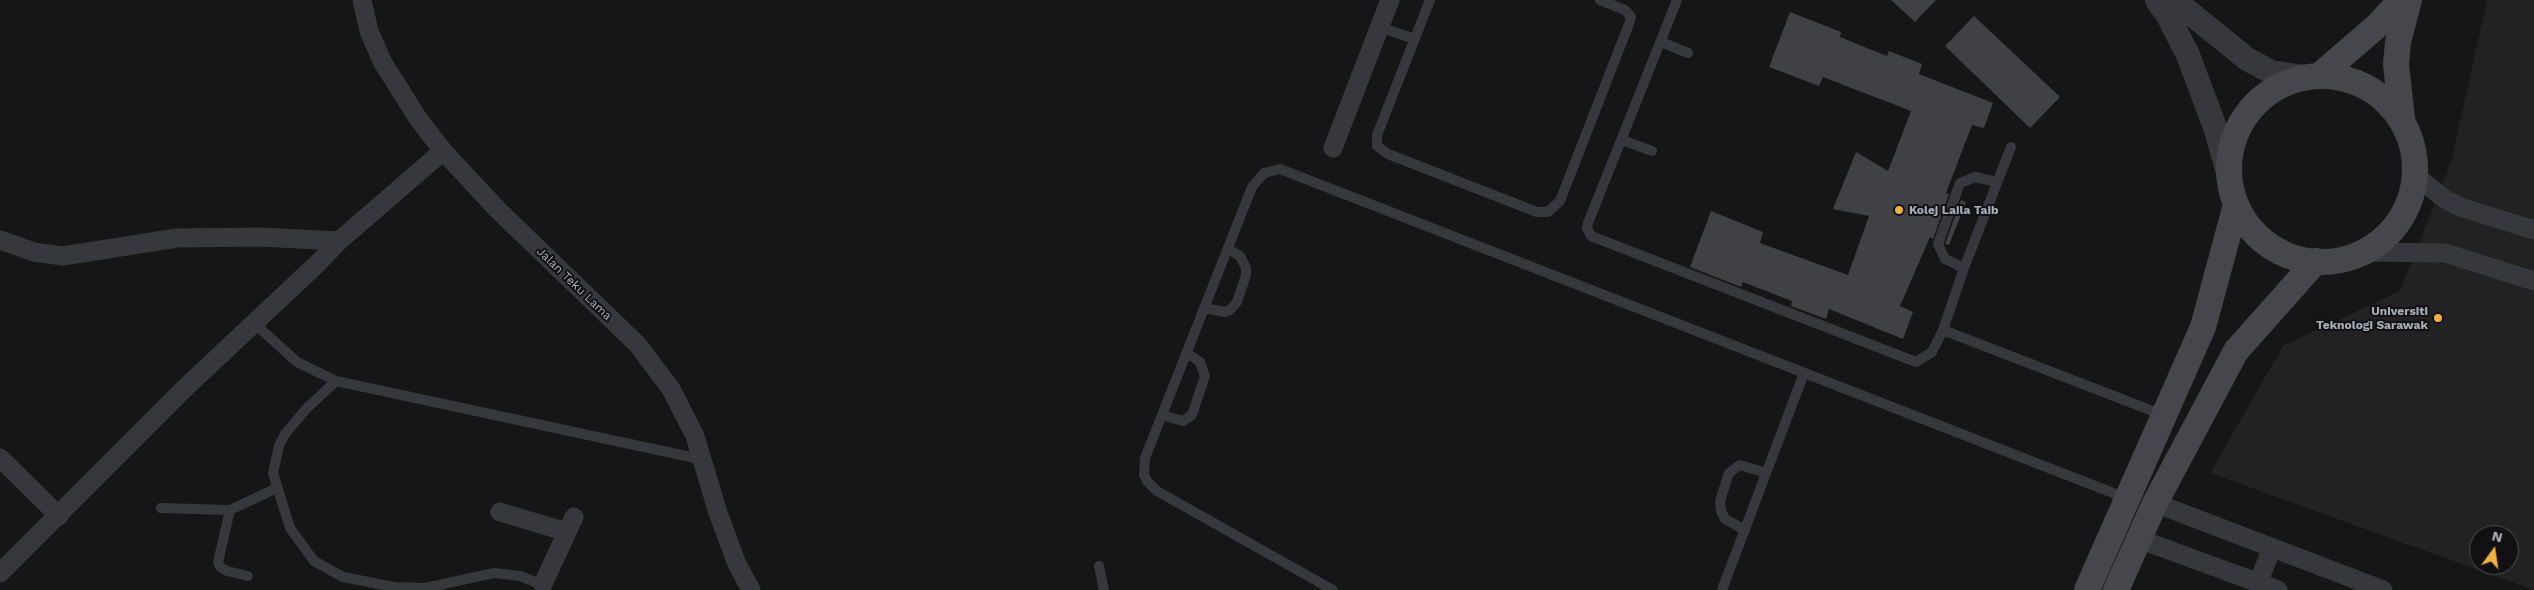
<!DOCTYPE html>
<style>
body{margin:0}
#map{position:relative;width:2534px;height:590px;overflow:hidden;background:#161618;font-family:"Work Sans",sans-serif}
canvas{display:block}
.north{position:absolute;left:2469px;top:525px;width:50px;height:50px;box-sizing:border-box;background:#111113;border:1px solid #4d4f55;border-radius:50%;rotate:14deg;font-size:14px;font-weight:700;line-height:20px;text-align:center;color:#a8adb8}
.north::after{content:'';display:block;margin:auto;width:18px;height:22px;background:#f2b134;clip-path:polygon(50% 0,100% 100%,50% 72%,0 100%)}
</style>
<div id="map">
<canvas width="2534" height="590"></canvas>
<div class="north">N</div>
</div>
<script>
const g = document.querySelector('canvas').getContext('2d');
g.lineJoin = 'round';
function fill(path, color) {
  g.fillStyle = color;
  g.fill(path, 'evenodd');
}
function toPath(rows) {
  const path = new Path2D();
  for (const r of rows) {
    if (r.length === 3) {
      path.moveTo(r[0] + r[2], r[1]);
      path.arc(r[0], r[1], r[2], 0, 2 * Math.PI);
      continue;
    }
    path.moveTo(r[0], r[1]);
    for (let i = 2; i < r.length; i += 2) path.lineTo(r[i], r[i + 1]);
  }
  return path;
}
function strokePath(path, color, width, dash) {
  g.strokeStyle = color;
  g.lineWidth = width;
  g.lineCap = dash ? 'butt' : 'round';
  g.setLineDash(dash || []);
  g.stroke(path);
}
function write(font, color, halo, rows, align = 'center') {
  g.font = font + ' "Work Sans",sans-serif';
  g.lineWidth = 4;
  g.setLineDash([]);
  g.textBaseline = 'middle';
  g.strokeStyle = halo;
  g.fillStyle = color;
  for (const [text, x, y, turn = 0] of rows) {
    g.save();
    g.translate(x, y);
    g.rotate((+turn || 0) * Math.PI / 180);
    g.textAlign = isNaN(turn) ? turn : align;
    if (halo) g.strokeText(text, 0, 0);
    g.fillText(text, 0, 0);
    g.restore();
  }
}
const built = toPath([
 [2487,0,2534,0,2534,590,2210,473,2283,346,2400,291,2451,162],
 [2479,535,2509,535,2509,565,2479,565]
]);
const building = toPath([
 [1891,0,1936,0,1915,22],
 [1790,12,1841,32,1840,37,1887,56,1889,51,1922,64,1919,74,1993,103,1984,128,1972,125,1946,193,1949,194,1933,239,1930,237,1900,306,1913,312,1903,339,1829,309,1826,319,1791,306,1792,301,1743,282,1741,287,1690,267,1711,211,1763,232,1760,243,1848,275,1869,216,1833,209,1856,152,1888,171,1911,111,1823,77,1819,86,1769,67],
 [1974,16,2060,97,2030,128,1945,46],
 [1961,200,1966,202,1949,245,1945,244]
]);
const service = toPath([
 [1430,0,1377,135,1377,146,1388,154,1537,212,1548,212,1560,201,1629,24,1631,17,1625,10,1600,0],
 [1677,0,1588,223,1587,228,1591,236,1916,362,1932,352,1943,330,1964,268,2011,147],
 [1379,27,1415,39],
 [1661,42,1688,53],
 [1622,140,1652,151],
 [1964,268,1945,259,1938,244,1960,183,1975,177,1997,182],
 [1204,308,1225,312,1230,310,1237,302,1246,275,1246,268,1240,256,1228,249],
 [254,323,297,362,336,381,700,459],
 [1943,330,2163,415],
 [336,381,306,409,285,434,279,446,273,473,290,528,314,561,343,577,394,587,425,588,494,573,520,576,545,586],
 [1162,415,1183,421,1192,415,1205,376,1200,362,1187,353],
 [161,508,230,510,277,488],
 [230,510,218,562,220,567,227,571,248,576],
 [1745,530,1725,519,1721,511,1720,501,1729,473,1740,465,1766,473],
 [1099,566,1104,590],
 [1333,590,1157,491,1147,481,1144,475,1145,458,1252,187,1264,173,1280,169,2126,498],
 [1722,590,1804,373]
]);
const minor = toPath([
 [362,0,369,31,382,61,417,117,443,151,498,210,638,345,671,389,695,436,718,513,737,564,751,590],
 [1333,148,1390,0],
 [2416,176,2446,200,2460,207,2534,230],
 [0,240,34,252,63,256,177,238,260,237,339,241],
 [2365,252,2445,253,2534,281],
 [0,458,59,516],
 [2155,503,2383,590],
 [500,512,567,532],
 [2139,539,2278,590],
 [0,573,184,389,317,264,339,241,443,151],
 [2258,583,2272,548],
 [543,584,574,517]
]);
const tertiary = toPath([
 [2157,0,2167,14,2188,55,2216,130,2230,180],
 [2174,0,2247,59,2271,72,2305,77]
]);
const secondary = toPath([
 [2320,75,2378,25,2401,0],
 [2322,169,93],
 [2402,119,2396,64,2398,42,2409,0],
 [2087,590,2203,327,2236,205],
 [2116,590,2155,503,2236,351,2316,261]
]);
const markers = [
 [1899,210,5,"#f2b134"],
 [2438,318,5,"#f2b134"]
];
const poiNames = [
 ["Kolej Laila Taib",1909,210],
 ["Universiti",2428,311,"right"],
 ["Teknologi Sarawak",2428,325,"right"]
];
const streetNames = [
 ["Jalan Teku Lama",574,284,44]
];
fill(built, '#222225');
fill(building, '#404145');
strokePath(service, '#37383d', 10);
strokePath(minor, '#37383d', 19);
strokePath(tertiary, '#37383d', 24);
strokePath(secondary, '#45474d', 26);
for (const [x, y, r, color] of markers) {
  const dot = new Path2D();
  dot.arc(x, y, r, 0, 2 * Math.PI);
  g.fillStyle = color;
  g.fill(dot);
  strokePath(dot, '#111113', 2);
}
write('bold 12px', '#a8adb8', '#111113', poiNames, 'left');
write('12px', '#a8adb8', '#111113', streetNames);
</script>
